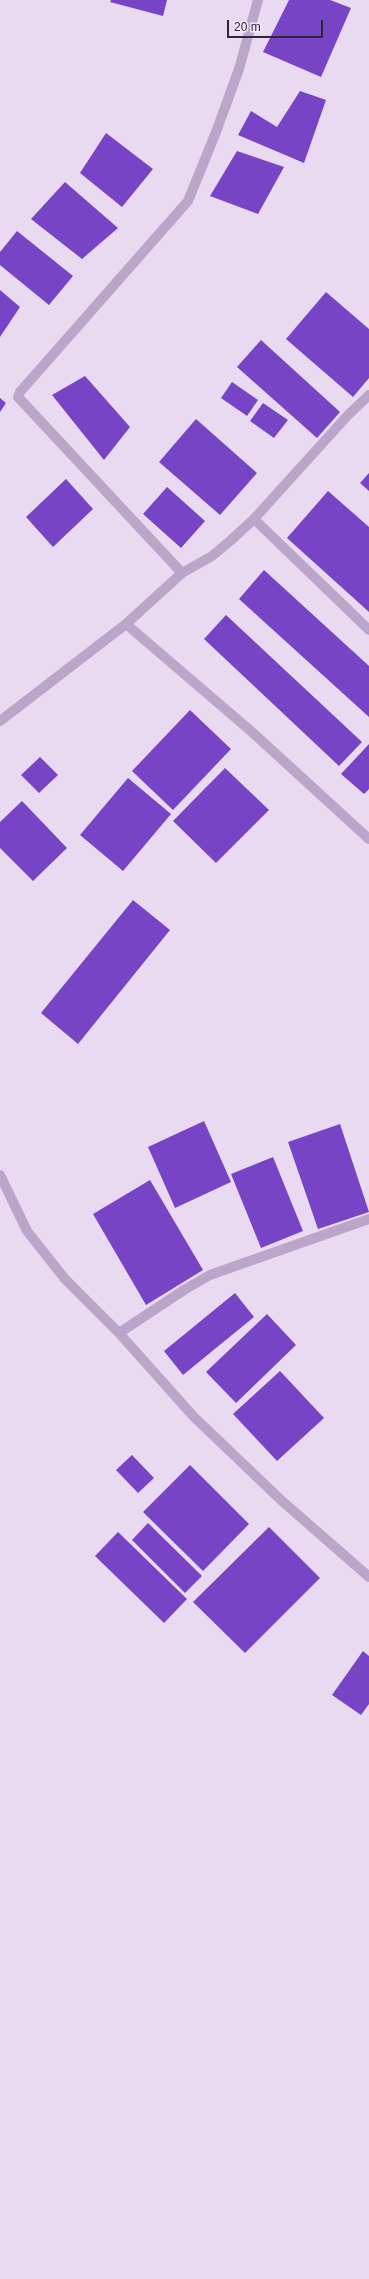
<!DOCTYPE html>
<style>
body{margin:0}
#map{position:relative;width:369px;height:2279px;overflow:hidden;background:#eadaf1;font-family:Arial,sans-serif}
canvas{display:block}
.scale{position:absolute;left:227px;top:20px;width:96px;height:18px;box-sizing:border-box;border:2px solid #2d2735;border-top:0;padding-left:5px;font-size:12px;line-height:14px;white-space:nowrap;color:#2d2735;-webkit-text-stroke:3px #f3e6f9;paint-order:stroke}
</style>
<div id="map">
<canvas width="369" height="2279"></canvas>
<div class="scale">20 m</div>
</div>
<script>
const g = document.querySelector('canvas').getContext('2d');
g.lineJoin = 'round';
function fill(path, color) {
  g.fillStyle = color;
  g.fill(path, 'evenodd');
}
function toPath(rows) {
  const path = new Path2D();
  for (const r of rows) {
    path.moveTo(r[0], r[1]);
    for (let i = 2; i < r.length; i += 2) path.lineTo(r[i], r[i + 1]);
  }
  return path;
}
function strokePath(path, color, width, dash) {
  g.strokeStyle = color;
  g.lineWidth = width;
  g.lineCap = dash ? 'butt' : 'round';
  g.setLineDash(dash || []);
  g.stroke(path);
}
const building = toPath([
 [111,0,167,0,163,16,110,2],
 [289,0,330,0,351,8,321,77,263,52],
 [300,91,326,100,304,163,238,135,251,111,277,127],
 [106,133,153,169,122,207,80,173],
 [237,151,284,167,258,214,210,196],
 [65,182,118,228,82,259,31,219],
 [17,231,73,276,49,305,0,265,0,252],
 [0,290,20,307,0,337],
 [326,292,369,329,369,378,353,397,286,339],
 [261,340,340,412,317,438,237,367],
 [85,376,130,427,104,460,52,395],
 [232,382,258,400,247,416,221,398],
 [0,398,6,403,0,412],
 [263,403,288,420,274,438,250,421],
 [196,419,257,473,220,515,159,462],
 [369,473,369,491,360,483],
 [66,479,93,509,53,547,26,517],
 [167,487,205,521,181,548,143,514],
 [328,491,369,527,369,612,287,538],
 [264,570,369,666,369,717,239,599],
 [226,615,362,742,339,766,204,639],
 [190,710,231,749,173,810,132,771],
 [369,744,369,789,364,794,341,774],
 [40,757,58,775,39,793,21,775],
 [225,768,269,810,216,863,173,821],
 [128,778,171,814,123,871,80,835],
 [22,801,67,848,33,881,0,848,0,822],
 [133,900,170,930,78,1044,41,1013],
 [204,1121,231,1182,175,1208,148,1147],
 [340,1124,369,1212,318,1229,288,1142],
 [273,1157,303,1231,261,1248,231,1174],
 [150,1180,203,1270,146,1305,93,1214],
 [235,1293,254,1317,183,1375,164,1351],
 [267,1314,296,1345,236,1403,206,1372],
 [280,1371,324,1418,277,1461,233,1414],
 [132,1455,154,1478,138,1493,116,1470],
 [190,1465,249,1524,203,1571,143,1512],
 [148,1523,202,1576,185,1593,132,1540],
 [269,1527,320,1578,245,1653,193,1602],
 [118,1532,187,1599,164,1623,95,1556],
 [363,1651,369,1656,369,1704,361,1715,332,1695]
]);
const minor = toPath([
 [254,519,369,630],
 [182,573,18,397,20,392,188,201,216,132,239,69,258,0],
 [126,624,252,732,369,839],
 [0,721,126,624,182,573,212,556,230,541,254,519,348,415,369,395],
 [0,1175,27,1231,65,1279,119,1333,194,1417,282,1501,369,1577],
 [119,1333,184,1290,210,1275,369,1219]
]);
fill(building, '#7644c5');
strokePath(minor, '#bba6c9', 10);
</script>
